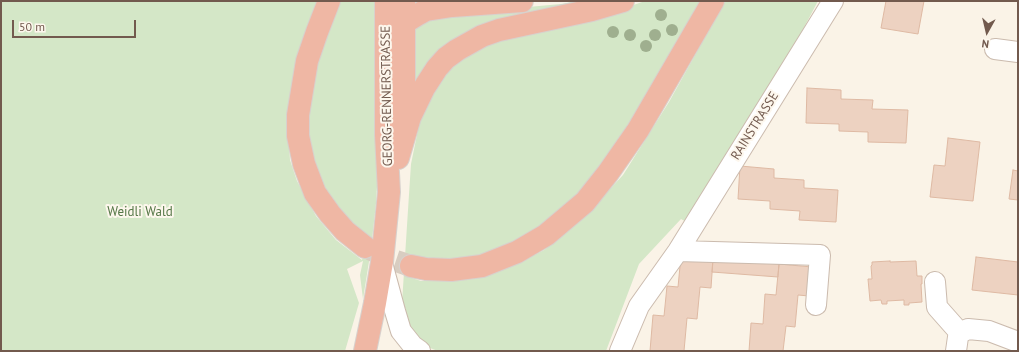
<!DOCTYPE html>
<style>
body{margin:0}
#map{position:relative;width:1019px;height:352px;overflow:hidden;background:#faf3e7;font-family:"PT Sans",sans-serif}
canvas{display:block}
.frame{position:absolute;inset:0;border:2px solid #725a4e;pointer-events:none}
.north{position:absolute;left:967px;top:12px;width:40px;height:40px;-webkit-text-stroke:3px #fdf7ed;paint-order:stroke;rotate:188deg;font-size:11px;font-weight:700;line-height:16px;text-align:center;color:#725a4e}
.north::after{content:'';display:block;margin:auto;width:14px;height:18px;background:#725a4e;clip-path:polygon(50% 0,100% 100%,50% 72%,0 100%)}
.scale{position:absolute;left:12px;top:20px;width:124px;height:18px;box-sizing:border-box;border:2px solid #725a4e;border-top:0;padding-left:5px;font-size:12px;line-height:14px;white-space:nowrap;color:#725a4e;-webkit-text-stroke:3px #fdf7ed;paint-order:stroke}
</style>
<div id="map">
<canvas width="1019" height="352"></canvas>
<div class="frame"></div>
<div class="north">N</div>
<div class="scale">50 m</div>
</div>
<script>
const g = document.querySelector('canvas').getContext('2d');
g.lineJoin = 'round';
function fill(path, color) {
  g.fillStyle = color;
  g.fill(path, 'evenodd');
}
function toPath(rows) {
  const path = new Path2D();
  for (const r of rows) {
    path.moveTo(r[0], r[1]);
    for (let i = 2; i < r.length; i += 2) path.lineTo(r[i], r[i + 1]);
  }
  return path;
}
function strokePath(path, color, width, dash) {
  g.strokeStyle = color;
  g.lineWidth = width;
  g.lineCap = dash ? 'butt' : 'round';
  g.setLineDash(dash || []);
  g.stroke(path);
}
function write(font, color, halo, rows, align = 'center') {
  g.font = font + ' "PT Sans",sans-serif';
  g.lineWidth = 4;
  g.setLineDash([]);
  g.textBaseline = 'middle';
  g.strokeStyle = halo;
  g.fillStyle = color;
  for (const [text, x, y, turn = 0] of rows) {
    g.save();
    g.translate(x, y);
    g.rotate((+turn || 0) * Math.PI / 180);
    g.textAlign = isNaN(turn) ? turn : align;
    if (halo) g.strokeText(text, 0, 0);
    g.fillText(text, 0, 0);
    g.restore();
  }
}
const green = toPath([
 [1,1,317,1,297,57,287,117,290,160,297,181,316,216,336,240,362,260,366,241,315,180,304,107,336,1,380,1,380,137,376,203,371,249,363,299,360,275,363,261,347,269,359,303,345,351,1,351],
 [578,1,598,1,562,9,413,81,415,24,429,16,561,4],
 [645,1,705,1,618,154,545,230,465,264,412,261,412,278,421,281,474,279,515,265,544,250,566,233,586,215,623,175,669,102,725,1,818,1,800,35,692,225,681,219,639,264,606,351,438,351,422,345,411,332,402,303,410,179,411,164,419,125,427,100,444,75,463,57,488,44,596,18]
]);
const building = toPath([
 [886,1,924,1,918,34,881,28,886,1],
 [807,88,841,90,841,99,873,100,872,109,908,110,906,143,868,142,868,132,839,131,839,124,806,123,807,88],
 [948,138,980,142,973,201,930,197,934,165,945,166,948,138],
 [740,166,774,169,774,178,804,180,804,188,838,190,836,222,799,220,800,211,770,209,770,201,738,199,740,166],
 [1013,170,1018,171,1018,200,1009,199,1013,170],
 [681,256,713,259,711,288,700,287,697,319,687,318,684,351,650,351,653,315,664,316,667,286,678,287,681,256],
 [976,257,1018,262,1018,295,972,290,976,257],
 [713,259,779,264,778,277,712,272,713,259],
 [890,261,890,262,916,261,917,276,922,276,922,284,921,284,922,302,909,303,909,305,904,305,904,300,887,301,887,304,882,304,881,300,870,301,868,279,872,279,871,266,872,265,872,262,890,261],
 [779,264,812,267,809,296,798,295,795,327,786,326,783,351,749,351,751,323,763,324,765,294,776,295,779,264]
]);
const highwayTunnel = toPath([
 [366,247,387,258,411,266]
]);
const minor = toPath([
 [995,49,1018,52],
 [678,251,820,255,816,305],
 [382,263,395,311,401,331,413,346,420,351],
 [935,282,937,307,960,333],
 [620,351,639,306,678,251,833,1],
 [956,351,958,337,960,333,968,329,989,331,1018,342]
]);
const highway = toPath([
 [329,1,317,32,307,61,298,115,298,136,304,164,315,193,330,214,345,231,365,247],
 [397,31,404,23,417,15,426,10,452,6,522,1],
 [399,122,404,91,404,1],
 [398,158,410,117,424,88,437,68,446,58,457,50,482,36,499,30,592,10,623,1],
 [411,266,426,269,451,270,482,266,517,252,546,235,585,202,608,173,638,130,713,1],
 [365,351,375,303,382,262,389,192,386,135,386,1]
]);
const trees = [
 [661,15],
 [672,30],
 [613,32],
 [630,35],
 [655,35],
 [646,46]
];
const streetNames = [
 ["GEORG-RENNERSTRASSE",387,96,-91],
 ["RAINSTRASSE",755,126,-58]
];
const parkNames = [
 ["Weidli Wald",140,212]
];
fill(green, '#d4e7c7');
fill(building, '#edd2c1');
strokePath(building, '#deb9a3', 1);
strokePath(highwayTunnel, '#d8cdc1', 22, [22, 11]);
strokePath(minor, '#cbbbae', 22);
strokePath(highway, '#d8d1cd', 24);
strokePath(minor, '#fff', 20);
strokePath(highway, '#efb7a4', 22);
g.fillStyle = '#9faf8f';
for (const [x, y] of trees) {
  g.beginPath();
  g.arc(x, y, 6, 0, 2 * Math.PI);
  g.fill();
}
write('13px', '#725a4e', '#fdf7ed', streetNames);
write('13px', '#557747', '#fdf7ed', parkNames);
</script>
